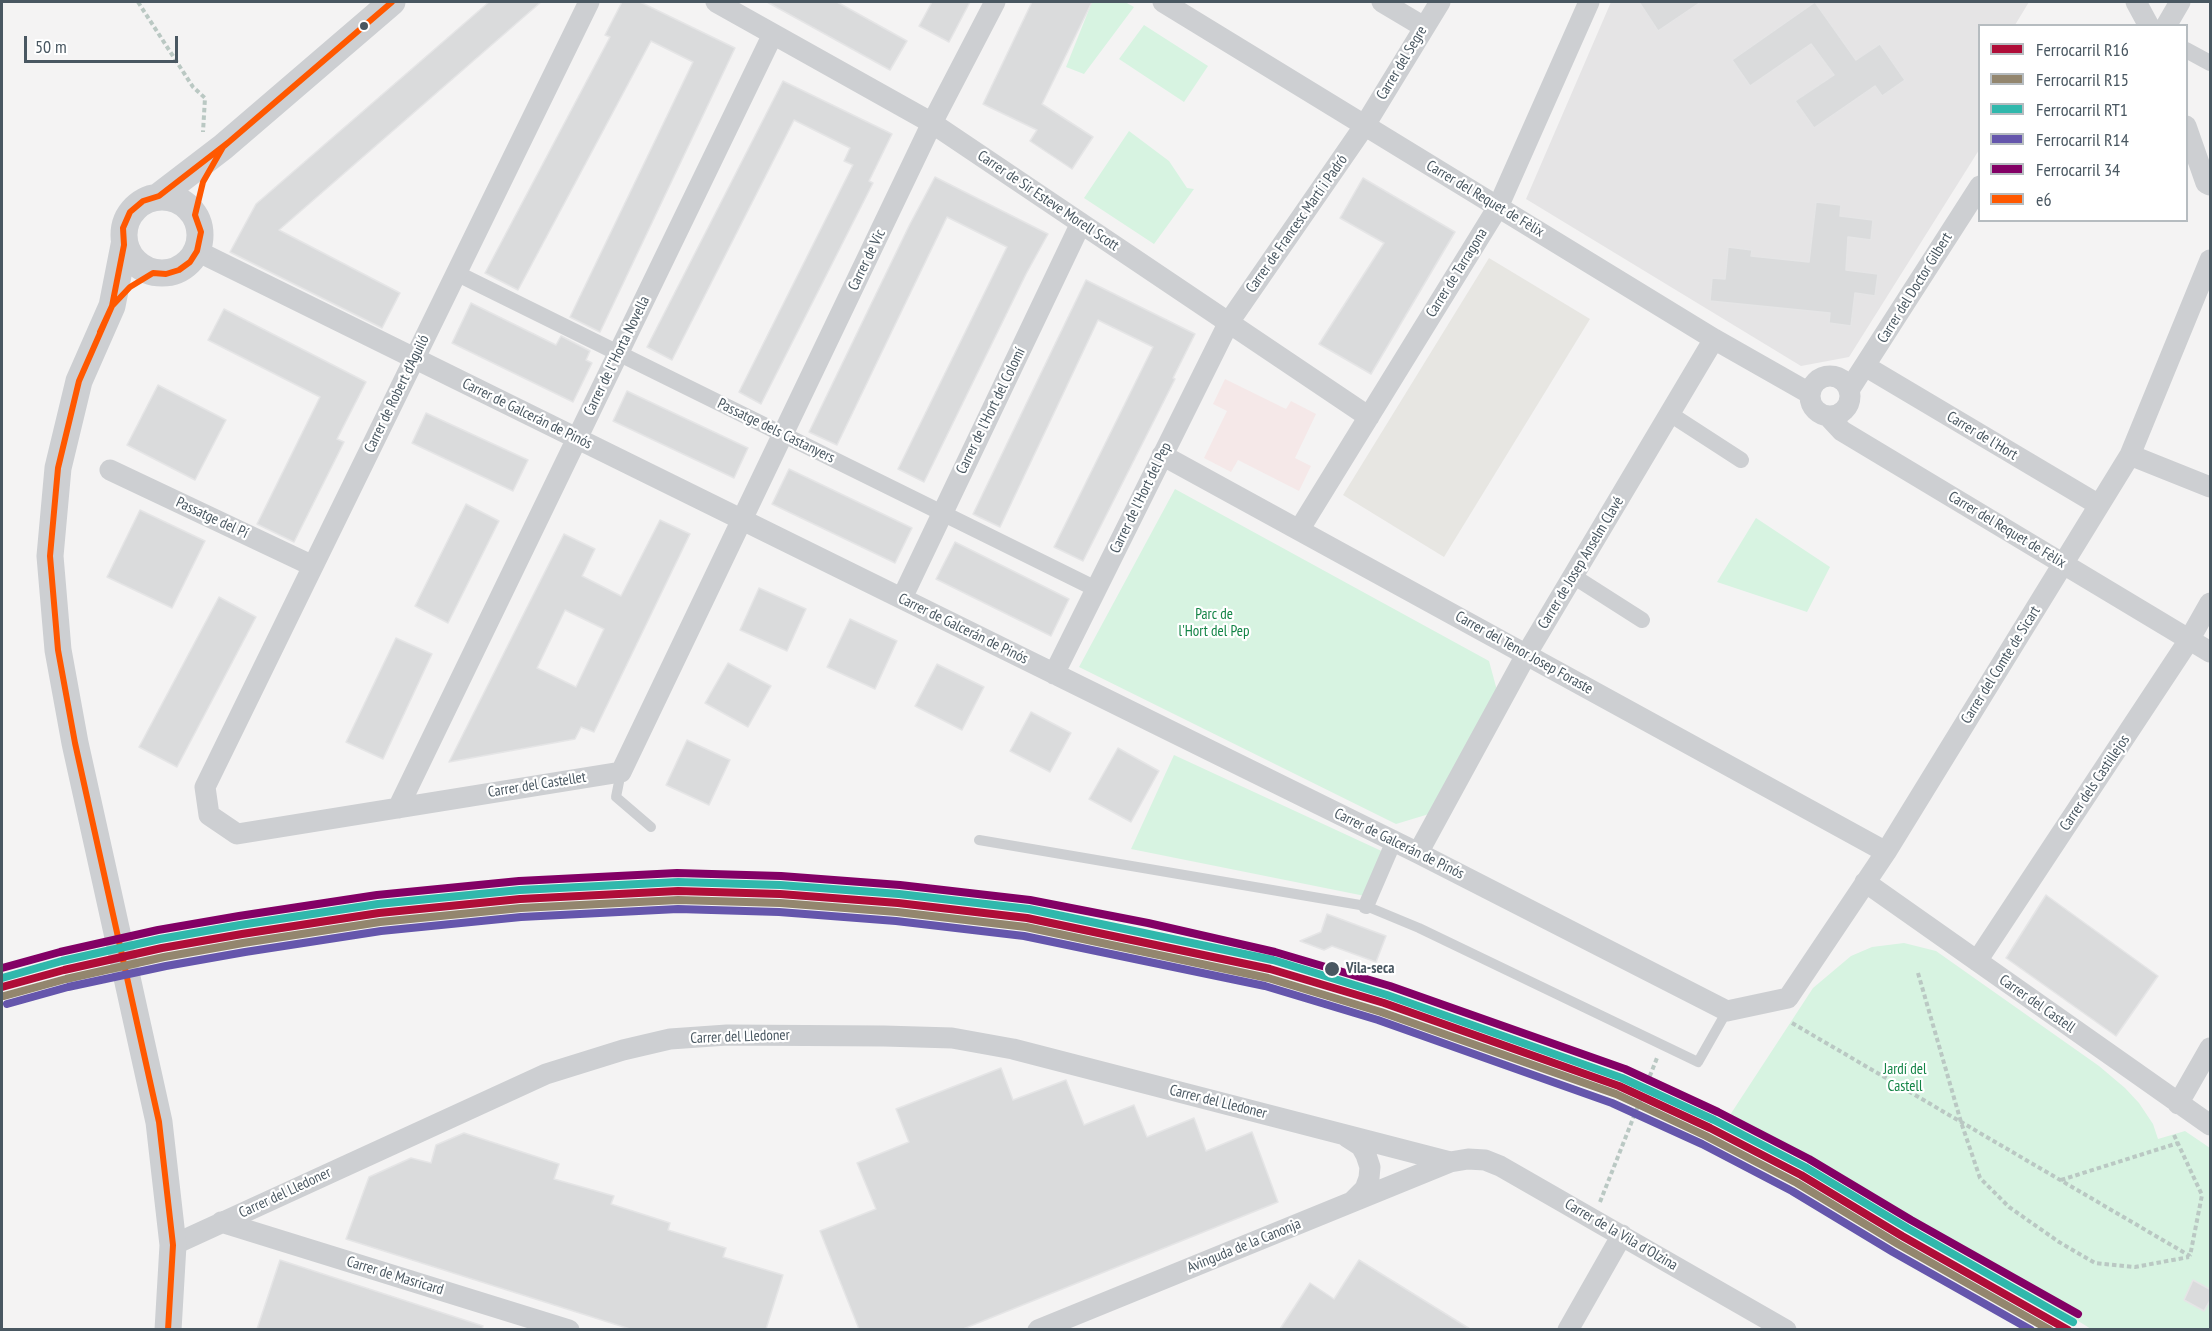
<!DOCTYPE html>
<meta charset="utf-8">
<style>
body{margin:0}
#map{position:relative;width:2212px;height:1331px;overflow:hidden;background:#f4f3f3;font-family:"PT Sans Narrow",sans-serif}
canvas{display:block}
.frame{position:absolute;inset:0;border:3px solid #495761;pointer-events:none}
.legend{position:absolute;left:1978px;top:24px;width:210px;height:198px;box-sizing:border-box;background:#fff;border:2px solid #b6bcc0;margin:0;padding:8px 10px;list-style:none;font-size:18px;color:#495761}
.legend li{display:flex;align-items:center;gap:12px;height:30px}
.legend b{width:30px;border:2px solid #b6bcc0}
.scale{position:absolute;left:24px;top:36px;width:154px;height:27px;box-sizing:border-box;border:3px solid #495761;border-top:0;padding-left:8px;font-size:18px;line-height:21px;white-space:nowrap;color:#495761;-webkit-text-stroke:4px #fff;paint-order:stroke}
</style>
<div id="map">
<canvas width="2212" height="1331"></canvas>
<div class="frame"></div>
<ul class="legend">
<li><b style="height:8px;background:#af0d38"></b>Ferrocarril R16</li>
<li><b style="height:8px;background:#93866e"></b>Ferrocarril R15</li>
<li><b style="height:8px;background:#30b8ac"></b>Ferrocarril RT1</li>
<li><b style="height:8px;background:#6556ac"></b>Ferrocarril R14</li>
<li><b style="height:8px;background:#830065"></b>Ferrocarril 34</li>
<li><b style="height:8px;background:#ff5800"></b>e6</li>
</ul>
<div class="scale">50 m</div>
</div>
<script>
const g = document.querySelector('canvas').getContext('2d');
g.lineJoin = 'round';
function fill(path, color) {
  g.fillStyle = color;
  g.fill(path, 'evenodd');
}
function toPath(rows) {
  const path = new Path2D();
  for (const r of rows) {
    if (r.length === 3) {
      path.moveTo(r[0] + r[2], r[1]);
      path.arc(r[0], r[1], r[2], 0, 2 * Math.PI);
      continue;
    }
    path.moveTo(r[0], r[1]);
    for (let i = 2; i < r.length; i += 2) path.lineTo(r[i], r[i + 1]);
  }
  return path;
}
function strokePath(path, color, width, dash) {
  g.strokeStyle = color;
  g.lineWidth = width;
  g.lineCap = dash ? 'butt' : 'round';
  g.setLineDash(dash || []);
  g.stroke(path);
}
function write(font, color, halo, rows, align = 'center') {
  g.font = font + ' "PT Sans Narrow",sans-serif';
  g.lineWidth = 4.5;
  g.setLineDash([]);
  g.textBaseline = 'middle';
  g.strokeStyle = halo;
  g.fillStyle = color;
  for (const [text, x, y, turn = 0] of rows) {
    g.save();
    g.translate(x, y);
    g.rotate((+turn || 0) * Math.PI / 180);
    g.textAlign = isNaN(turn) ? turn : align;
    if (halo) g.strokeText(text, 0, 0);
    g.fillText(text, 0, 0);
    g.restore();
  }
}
const commercial = toPath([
 [1489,258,1590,319,1444,557,1343,495]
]);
const education = toPath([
 [1611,2,2029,2,2015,25,1980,26,1979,150,1849,357,1801,366,1526,199]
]);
const medical = toPath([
 [1225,379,1286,409,1291,401,1316,414,1295,458,1311,466,1299,491,1238,460,1231,472,1204,458,1227,411,1213,404]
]);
const green = toPath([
 [1092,2,1125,2,1134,7,1084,74,1066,67],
 [1144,25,1208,66,1184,102,1119,59],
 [1129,131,1169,161,1187,188,1194,189,1154,244,1084,198],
 [1175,489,1489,661,1498,694,1429,814,1396,824,1079,667],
 [1756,518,1830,567,1807,612,1717,582],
 [1174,755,1388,854,1370,897,1131,849],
 [1904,943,1936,951,2099,1066,2125,1088,2139,1103,2153,1124,2158,1139,2185,1131,2210,1148,2210,1329,2091,1329,2051,1304,1871,1201,1730,1115,1813,988,1851,956,1872,947]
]);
const building = toPath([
 [489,2,541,2,279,230,400,293,382,328,230,252,256,204,489,2],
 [622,2,640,2,735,48,600,332,570,317,693,62,651,41,518,290,485,273,610,37,605,35,622,2],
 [767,2,837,2,907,41,890,70,767,2],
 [932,2,970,2,949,42,919,26,932,2],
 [1032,2,1092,2,1042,104,1093,137,1072,169,1030,141,1037,130,983,104,1032,2],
 [1639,2,1701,2,1658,31,1639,2],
 [1815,2,1856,60,1880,44,1905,80,1882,96,1875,86,1814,128,1795,101,1834,75,1811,44,1750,86,1732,60,1815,2],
 [783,81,892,134,869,181,873,183,761,404,739,392,853,165,844,161,850,148,794,120,672,360,647,347,783,81],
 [935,177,1048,234,1026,274,924,482,898,469,1007,247,947,217,837,445,809,432,910,224,935,177],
 [1363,178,1455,232,1371,374,1319,344,1384,243,1340,218,1363,178],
 [1816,202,1841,205,1840,216,1873,220,1871,240,1848,237,1846,270,1878,274,1875,296,1855,293,1851,326,1829,323,1830,313,1710,301,1712,278,1725,279,1728,247,1752,250,1751,256,1809,262,1816,202],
 [1086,280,1195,334,1173,378,1175,379,1083,561,1054,547,1153,347,1098,320,1000,527,973,514,1086,280],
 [471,303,556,345,561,336,590,351,586,360,592,363,573,402,452,343,471,303],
 [224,309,366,382,337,439,344,442,294,542,257,524,320,397,208,340,224,309],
 [158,385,226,420,195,480,127,445,158,385],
 [627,391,748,448,734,478,613,421,627,391],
 [426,413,528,460,513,491,412,443,426,413],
 [789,469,912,528,895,563,772,504,789,469],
 [466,504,499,521,448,623,415,606,466,504],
 [140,510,205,541,172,608,107,577,140,510],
 [660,520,690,534,594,732,581,727,575,739,449,762,564,534,595,549,582,576,621,596,660,520],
 [565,610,604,629,576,687,537,668,565,610],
 [955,542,1069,599,1051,636,936,579,955,542],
 [759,588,806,609,787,651,740,630,759,588],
 [219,597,256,617,177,767,139,747,219,597],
 [850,619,897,641,875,689,827,667,850,619],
 [396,638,432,654,383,759,346,742,396,638],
 [728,663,771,686,748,727,705,703,728,663],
 [937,664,984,687,962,730,915,706,937,664],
 [1031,712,1071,733,1050,772,1010,751,1031,712],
 [687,740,730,760,709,805,666,785,687,740],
 [1118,748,1159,771,1131,822,1089,799,1118,748],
 [2046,895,2158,976,2116,1036,2006,958,2046,895],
 [1327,914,1386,936,1376,962,1332,946,1324,950,1300,941,1321,932,1327,914],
 [1001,1068,1013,1100,1066,1080,1084,1125,1134,1105,1147,1137,1194,1118,1206,1151,1252,1132,1278,1202,963,1329,859,1329,820,1231,876,1209,857,1163,909,1142,896,1109,1001,1068],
 [464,1133,559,1164,554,1179,614,1196,611,1204,670,1223,668,1230,726,1248,723,1257,783,1275,766,1329,630,1329,346,1239,369,1177,411,1158,431,1163,436,1145,464,1133],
 [280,1260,483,1326,482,1329,257,1329,280,1260],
 [1359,1260,1470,1329,1280,1329,1310,1283,1334,1299,1359,1260],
 [2193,1280,2211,1290,2211,1299,2204,1311,2184,1300,2193,1280]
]);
const path = toPath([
 [138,2,193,87,205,98,203,132],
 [1918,973,1961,1122,1980,1178,2009,1207,2059,1242,2095,1263,2135,1267,2189,1257],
 [1792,1023,2190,1256],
 [2174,1135,2202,1195,2190,1256],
 [2061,1180,2178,1143],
 [1600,1202,1657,1058]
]);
const service = toPath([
 [621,772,616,797,651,827],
 [979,840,1366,906,1419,928,1698,1062,1727,1011]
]);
const pedestrian = toPath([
 [2186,50,2210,63],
 [456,273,1096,589],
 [1670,414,1741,460],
 [1573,576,1642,620],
 [1366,906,1394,841]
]);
const minor = toPath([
 [589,2,205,787,209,815,237,834,621,772,932,123,995,2],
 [716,2,932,123,1369,417],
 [1163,2,1714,339,1809,393],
 [1382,2,1424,27],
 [2136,2,2149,26],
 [2166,26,2180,2],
 [2186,126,2206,183,2210,185],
 [197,251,1418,853,1727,1011,1788,998,1886,852,2130,455,2210,260],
 [1865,366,2099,505],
 [1830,396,20],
 [1849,390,1980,186],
 [1828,416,1842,431,2210,652],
 [1162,455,1886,852],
 [2130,455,2210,487],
 [110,470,313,566],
 [1299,530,1498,207,1589,2],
 [902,598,1081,223],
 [1054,674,1229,322,1365,125,1440,2],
 [398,808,773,34],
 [1418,853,1526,655,1714,339],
 [1865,882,2210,1125],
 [1977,961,2189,640,2210,603],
 [2178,1104,2210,1048],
 [1347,1137,1361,1146,1366,1155,1370,1167,1369,1178,1365,1189,1353,1201],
 [221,1222,569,1330],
 [173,1245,546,1074,623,1050,670,1039,727,1035,884,1036,952,1038,1013,1049,1450,1162],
 [1038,1330,1450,1162,1468,1159,1485,1160,1500,1166,1786,1330],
 [1568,1330,1622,1235]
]);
const tertiary = toPath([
 [159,196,223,147,392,2],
 [162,235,38],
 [124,245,112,306,79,381,58,468,50,556,58,650,75,743,159,1122,173,1245,168,1330]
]);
const bus1 = toPath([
 [100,332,112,306,124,245,123,228,130,212,143,201,159,196,230,141],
 [168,1330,173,1245,159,1122,75,743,58,650,50,556,58,468,79,381,112,306,130,287,153,273,166,274,179,270,190,262,197,251,201,232,195,215,203,182,223,147,392,2]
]);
const rail1 = toPath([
 [2,987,64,970,162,948,242,934,379,913,520,899,678,891,780,894,898,903,1027,918,1270,969,1384,1003,1619,1086,1710,1128,1801,1175,1902,1236,2068,1330]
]);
const rail2 = toPath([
 [4,996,66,979,164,957,243,943,380,922,521,908,678,900,780,903,897,912,1026,927,1268,978,1381,1012,1616,1094,1706,1136,1797,1183,1898,1244,2050,1330]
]);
const rail3 = toPath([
 [2,978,62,961,160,939,240,925,378,904,520,890,678,882,780,885,899,894,1029,909,1273,960,1387,995,1622,1078,1714,1120,1805,1167,1907,1228,2073,1322]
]);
const rail4 = toPath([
 [7,1004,68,987,166,966,245,952,381,931,521,917,678,909,779,912,896,921,1024,936,1265,986,1378,1020,1612,1103,1702,1144,1792,1191,1893,1252,2031,1330]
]);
const rail5 = toPath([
 [2,968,60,952,158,930,239,916,377,895,519,881,677,873,781,876,900,885,1030,900,1148,923,1275,952,1390,986,1625,1069,1718,1112,1809,1159,1911,1220,2078,1314]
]);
const markers = [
 [364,26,5,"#495761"],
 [1332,969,8,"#495761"]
];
const streetNames = [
 ["Carrer del Segre",1402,63,-59],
 ["Carrer del Requet de Fèlix",1485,199,31],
 ["Carrer de Sir Esteve Morell Scott",1048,201,34],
 ["Carrer de Francesc Martí i Padró",1297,224,-55],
 ["Carrer de Vic",867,260,-64],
 ["Carrer de Tarragona",1457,273,-58],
 ["Carrer del Doctor Gilbert",1915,288,-58],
 ["Carrer de l''Horta Novella",617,356,-64],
 ["Carrer de Robert d'Aguiló",397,394,-64],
 ["Carrer de l'Hort del Colomí",991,411,-64],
 ["Carrer de Galcerán de Pinós",527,414,26],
 ["Passatge dels Castanyers",776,431,26],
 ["Carrer de l'Hort",1982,436,31],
 ["Carrer de l'Hort del Pep",1141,498,-64],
 ["Passatge del Pí",212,518,25],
 ["Carrer del Requet de Fèlix",2007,530,31],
 ["Carrer de Josep Anselm Clavé",1581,563,-59],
 ["Carrer de Galcerán de Pinós",963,629,26],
 ["Carrer del Tenor Josep Foraste",1524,653,29],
 ["Carrer del Comte de Sicart",2001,665,-58],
 ["Carrer dels Castillejos",2095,783,-56],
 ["Carrer del Castellet",537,785,-9],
 ["Carrer de Galcerán de Pinós",1399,844,26],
 ["Carrer del Castell",2037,1004,35],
 ["Carrer del Lledoner",740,1037,-2],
 ["Carrer del Lledoner",1218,1102,14],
 ["Carrer del Lledoner",285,1193,-25],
 ["Carrer de la Vila d'Olzina",1621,1235,30],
 ["Avinguda de la Canonja",1244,1246,-22],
 ["Carrer de Masricard",395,1276,17]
];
const parkNames = [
 ["Parc de",1214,615],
 ["l'Hort del Pep",1214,632],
 ["Jardí del",1905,1070],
 ["Castell",1905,1087]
];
const stopNames = [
 ["Vila-seca",1346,969]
];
fill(commercial, '#e7e6e2');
fill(education, '#e5e4e5');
fill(medical, '#f5e8e8');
fill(green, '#d7f3e1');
fill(building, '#dadbdc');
strokePath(building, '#e5e5e6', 1.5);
strokePath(path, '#bac8c3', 4, [4.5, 3]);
strokePath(service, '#cdcfd2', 10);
strokePath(pedestrian, '#cdcfd2', 16);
strokePath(minor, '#cdcfd2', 21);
strokePath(tertiary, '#cdcfd2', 27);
strokePath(bus1, '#ff5800', 6);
strokePath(rail1, '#af0d38', 8);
strokePath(rail2, '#93866e', 8);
strokePath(rail3, '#30b8ac', 8);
strokePath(rail4, '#6556ac', 8);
strokePath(rail5, '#830065', 8);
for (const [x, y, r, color] of markers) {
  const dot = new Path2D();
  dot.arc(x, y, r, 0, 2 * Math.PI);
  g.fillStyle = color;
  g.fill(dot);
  strokePath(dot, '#fff', 2);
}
write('15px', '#495761', '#fff', streetNames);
write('15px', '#138446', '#fff', parkNames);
write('bold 15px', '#495761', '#fff', stopNames, 'left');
</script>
